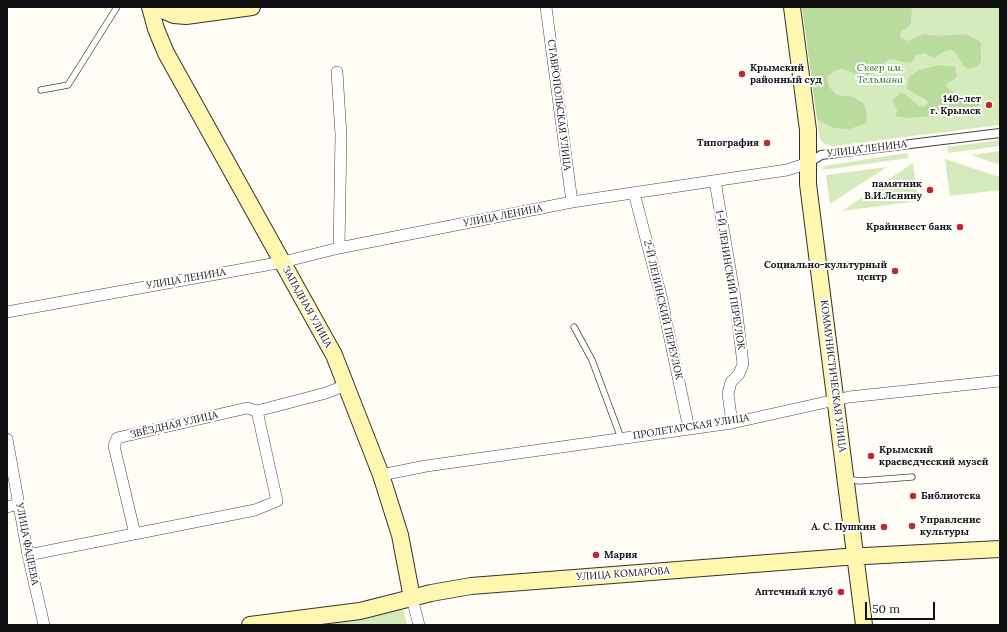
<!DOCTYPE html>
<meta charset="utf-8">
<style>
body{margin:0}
#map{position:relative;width:1007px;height:632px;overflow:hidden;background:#fffdf5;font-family:Lora,serif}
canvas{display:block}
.frame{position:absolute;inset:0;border:8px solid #111;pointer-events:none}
.scale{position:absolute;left:865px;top:602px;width:70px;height:18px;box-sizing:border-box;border:2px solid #111;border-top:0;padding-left:5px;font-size:12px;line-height:14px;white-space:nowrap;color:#111;-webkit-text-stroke:3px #fff;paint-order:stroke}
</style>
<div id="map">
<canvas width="1007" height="632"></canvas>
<div class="frame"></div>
<div class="scale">50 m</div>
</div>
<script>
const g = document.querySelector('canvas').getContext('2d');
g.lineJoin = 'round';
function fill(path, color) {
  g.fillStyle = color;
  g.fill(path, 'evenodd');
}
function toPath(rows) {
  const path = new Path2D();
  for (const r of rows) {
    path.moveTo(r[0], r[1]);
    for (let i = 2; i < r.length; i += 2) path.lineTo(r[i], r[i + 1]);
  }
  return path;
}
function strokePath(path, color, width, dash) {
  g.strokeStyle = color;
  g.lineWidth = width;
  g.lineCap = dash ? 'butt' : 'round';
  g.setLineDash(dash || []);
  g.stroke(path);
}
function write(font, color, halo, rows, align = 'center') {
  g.font = font + ' Lora,serif';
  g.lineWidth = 4;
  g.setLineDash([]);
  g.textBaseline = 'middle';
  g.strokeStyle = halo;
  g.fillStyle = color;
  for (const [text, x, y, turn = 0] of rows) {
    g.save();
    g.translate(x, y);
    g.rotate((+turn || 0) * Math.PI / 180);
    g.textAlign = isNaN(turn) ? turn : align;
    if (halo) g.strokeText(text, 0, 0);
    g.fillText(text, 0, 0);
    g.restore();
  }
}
const green = toPath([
 [802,7,1000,7,1000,125,834,146,827,145,821,141,819,134],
 [1000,140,1000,146,948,153,947,147],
 [1000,151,1000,165,971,155],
 [907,153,909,158,822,170,824,166],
 [945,159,1000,177,1000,190,950,196],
 [913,163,918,201,842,211],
 [887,167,830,204,826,175],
 [403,607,407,625,312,625]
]);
const forest = toPath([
 [802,7,912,7,911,23,909,26,900,32,901,38,908,41,924,34,940,36,965,34,979,41,981,44,981,62,976,67,969,69,965,67,954,51,950,50,943,52,934,58,924,53,921,54,916,55,912,62,909,63,890,59,884,63,878,71,868,75,861,76,843,69,836,70,827,77,829,87,837,95,853,97,863,103,866,109,867,120,866,123,859,126,849,129,834,128,817,119],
 [940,65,955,67,957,76,955,79,947,83,946,87,962,99,980,97,983,98,979,106,968,112,960,114,908,118,896,116,897,110,892,100,901,93,905,94,920,107,926,106,928,103,926,100,907,89,908,78,919,70]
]);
const service = toPath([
 [41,90,68,85,117,7],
 [574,327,592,360,621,438],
 [847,479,859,481,912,477]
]);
const pedestrian = toPath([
 [809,163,821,155,1000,133]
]);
const minor = toPath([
 [546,7,572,202],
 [337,72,341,135,339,248],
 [715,181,735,298,743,364,739,374,731,382,728,394,732,423],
 [634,193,661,296,689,429],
 [7,312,283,262,339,248,572,202,787,170,808,163],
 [7,439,28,555,44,625],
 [381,475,426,466,732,423,849,397,1000,381],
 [7,507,19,504],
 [135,534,114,446,117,438,247,408,257,411,326,393,346,385],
 [28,555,255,510,277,501,257,411],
 [412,598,419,625]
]);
const secondary = toPath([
 [150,7,156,29,166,53,334,355,381,475,400,535,412,598],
 [155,7,174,15,186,16,252,7],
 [792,7,808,130,808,184,864,625],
 [250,625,360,611,431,593,471,586,845,557,1000,549]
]);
const markers = [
 [742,74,4,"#c4262e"],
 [989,105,4,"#c4262e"],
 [767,143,4,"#c4262e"],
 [930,190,4,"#c4262e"],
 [960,227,4,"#c4262e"],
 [895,271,4,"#c4262e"],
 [871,456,4,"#c4262e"],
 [913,496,4,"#c4262e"],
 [912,526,4,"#c4262e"],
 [884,527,4,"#c4262e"],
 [596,555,4,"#c4262e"],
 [841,592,4,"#c4262e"]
];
const poiNames = [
 ["Крымский",750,68,"left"],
 ["районный суд",750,80,"left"],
 ["140-лет",981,99],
 ["г. Крымск",981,111],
 ["Типография",759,143],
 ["памятник",922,184],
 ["В.И.Ленину",922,196],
 ["Крайинвест банк",952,227],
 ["Социально-культурный",887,265],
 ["центр",887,277],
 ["Крымский",879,450,"left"],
 ["краеведческий музей",879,462,"left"],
 ["Библиотека",921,496,"left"],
 ["Управление",920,520,"left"],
 ["культуры",920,532,"left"],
 ["А. С. Пушкин",876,527],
 ["Мария",604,555,"left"],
 ["Аптечный клуб",833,592]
];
const parkNames = [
 ["Сквер им.",880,68],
 ["Тельмана",880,80]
];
const streetNames = [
 ["СТАВРОПОЛЬСКАЯ УЛИЦА",559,105,83],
 ["УЛИЦА ЛЕНИНА",867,149,-7],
 ["УЛИЦА ЛЕНИНА",503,216,-11],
 ["УЛИЦА ЛЕНИНА",186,279,-10],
 ["1-Й ЛЕНИНСКИЙ ПЕРЕУЛОК",730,280,81],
 ["ЗАПАДНАЯ УЛИЦА",307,307,61],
 ["2-Й ЛЕНИНСКИЙ ПЕРЕУЛОК",663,310,77],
 ["КОММУНИСТИЧЕСКАЯ УЛИЦА",833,376,83],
 ["ЗВЁЗДНАЯ УЛИЦА",174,425,-13],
 ["ПРОЛЕТАРСКАЯ УЛИЦА",691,427,-9],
 ["УЛИЦА ФАДЕЕВА",27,544,79],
 ["УЛИЦА КОМАРОВА",623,574,-4]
];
fill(green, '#d5ebbd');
fill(forest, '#b9dc9c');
strokePath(service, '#444', 7);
strokePath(pedestrian, '#444', 10);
strokePath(minor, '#444', 12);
strokePath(secondary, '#333', 18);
strokePath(service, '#fff', 5.5);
strokePath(pedestrian, '#fff', 8);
strokePath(minor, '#fff', 11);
strokePath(secondary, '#fff6b0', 16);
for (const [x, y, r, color] of markers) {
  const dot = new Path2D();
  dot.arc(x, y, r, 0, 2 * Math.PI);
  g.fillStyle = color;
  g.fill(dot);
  strokePath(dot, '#fff', 1.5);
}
write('bold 10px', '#111', '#fff', poiNames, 'right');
write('italic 10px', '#2f6b1f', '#fff', parkNames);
write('10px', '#111', '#fff', streetNames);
</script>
